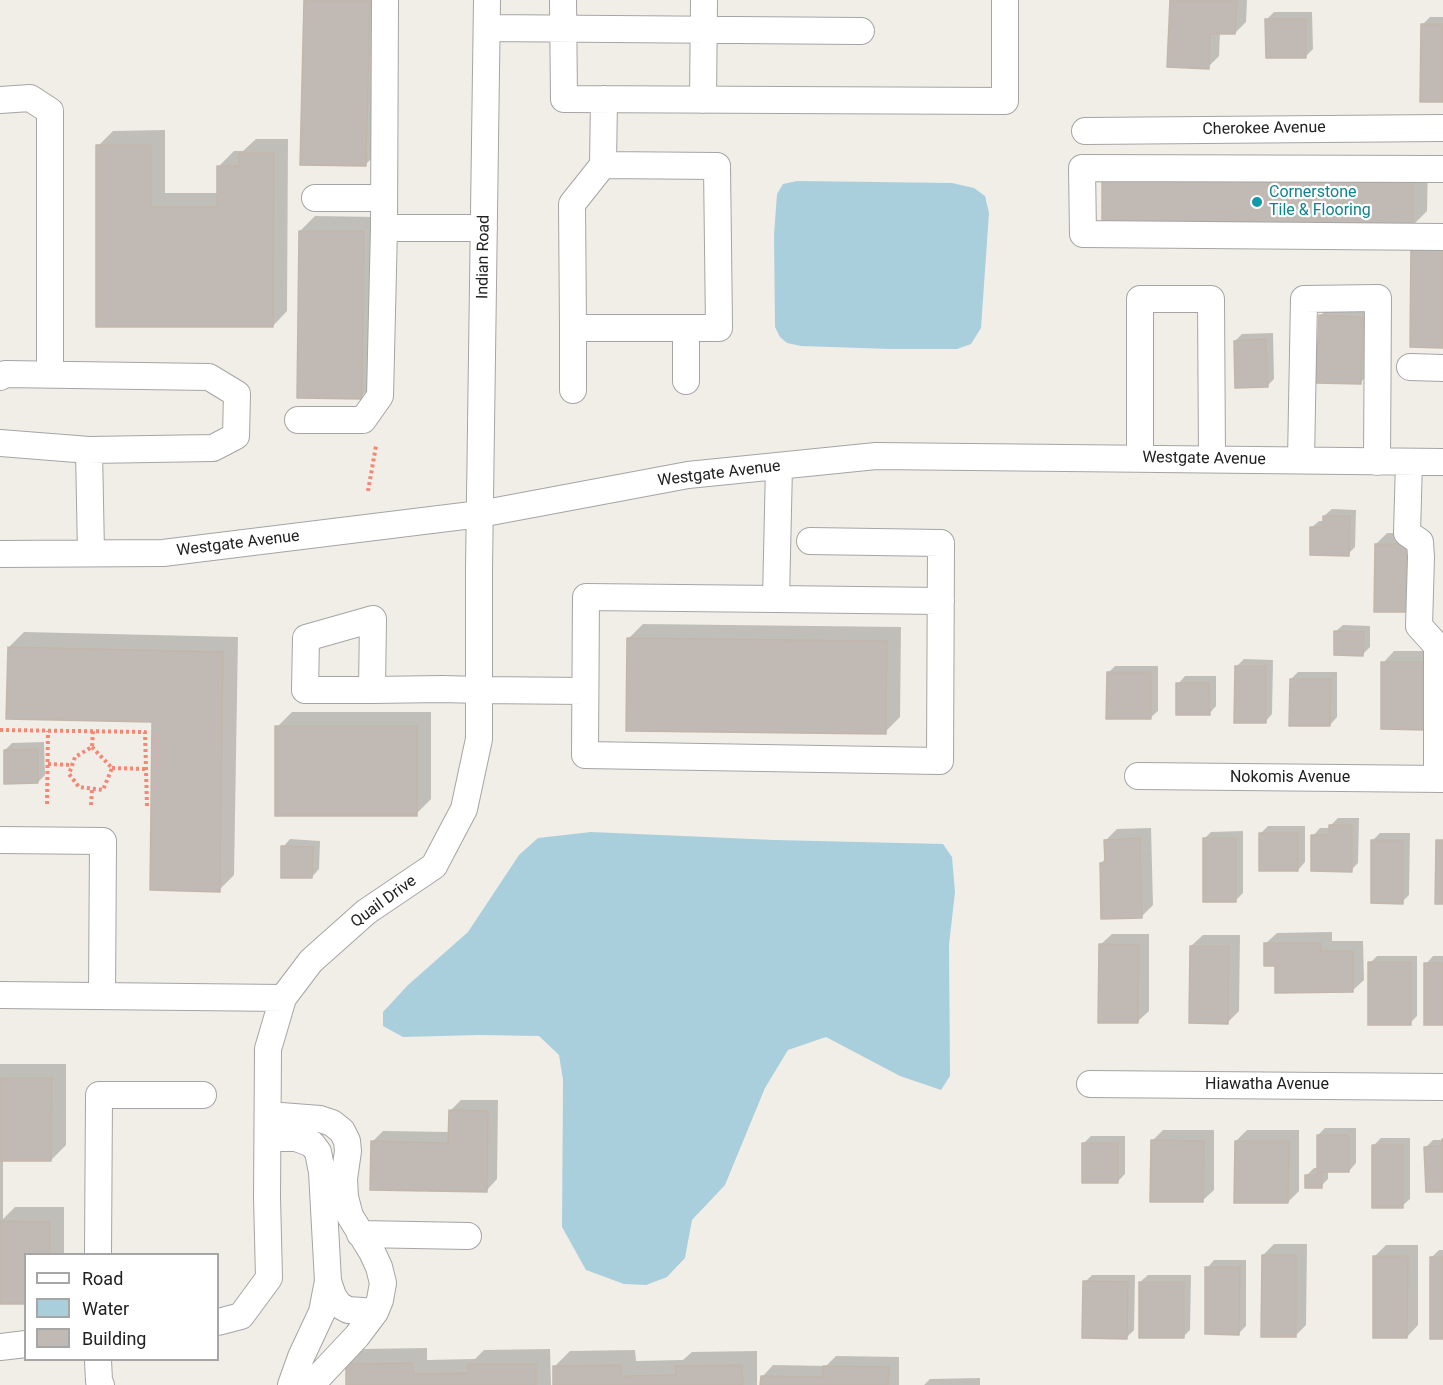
<!DOCTYPE html>
<style>
body{margin:0}
#map{position:relative;width:1443px;height:1385px;overflow:hidden;background:#f1eee8;font-family:Roboto,sans-serif}
canvas{display:block}
.legend{position:absolute;left:24px;top:1253px;width:195px;height:108px;box-sizing:border-box;background:#fff;border:2px solid #a6a6a6;margin:0;padding:8px 10px;list-style:none;font-size:18px;color:#212121}
.legend li{display:flex;align-items:center;gap:12px;height:30px}
.legend b{width:30px;border:2px solid #a6a6a6}
</style>
<div id="map">
<canvas width="1443" height="1385"></canvas>
<ul class="legend">
<li><b style="height:8px;background:#fff"></b>Road</li>
<li><b style="height:16px;background:#aacfdc"></b>Water</li>
<li><b style="height:16px;background:#c1bab4"></b>Building</li>
</ul>
</div>
<script>
const g = document.querySelector('canvas').getContext('2d');
g.lineJoin = 'round';
function fill(path, color) {
  g.fillStyle = color;
  g.fill(path, 'evenodd');
}
function toPath(rows) {
  const path = new Path2D();
  for (const r of rows) {
    path.moveTo(r[0], r[1]);
    for (let i = 2; i < r.length; i += 2) path.lineTo(r[i], r[i + 1]);
  }
  return path;
}
function strokePath(path, color, width, dash) {
  g.strokeStyle = color;
  g.lineWidth = width;
  g.lineCap = dash ? 'butt' : 'round';
  g.setLineDash(dash || []);
  g.stroke(path);
}
function write(font, color, halo, rows, align = 'center') {
  g.font = font + ' Roboto,sans-serif';
  g.lineWidth = 4.5;
  g.setLineDash([]);
  g.textBaseline = 'middle';
  g.strokeStyle = halo;
  g.fillStyle = color;
  for (const [text, x, y, turn = 0] of rows) {
    g.save();
    g.translate(x, y);
    g.rotate((+turn || 0) * Math.PI / 180);
    g.textAlign = isNaN(turn) ? turn : align;
    if (halo) g.strokeText(text, 0, 0);
    g.fillText(text, 0, 0);
    g.restore();
  }
}
const water = toPath([
 [797,181,952,183,974,188,985,196,989,213,981,328,971,344,957,349,890,349,801,346,787,343,780,337,775,327,774,235,777,194,783,184],
 [591,832,775,840,943,844,952,857,955,892,949,945,950,1076,941,1090,900,1076,826,1037,788,1050,765,1088,725,1185,692,1220,685,1258,667,1277,646,1285,624,1284,586,1270,562,1227,563,1080,559,1055,539,1036,479,1035,403,1037,383,1026,383,1012,408,985,468,932,519,855,538,838]
]);
const shadow = toPath([
 [305,0,384,0,381,149,366,164],
 [1171,0,1247,0,1246,22,1235,33,1220,32,1219,56,1208,67],
 [1274,12,1312,12,1313,49,1305,57,1267,19],
 [1430,17,1443,17,1443,101,1423,24],
 [165,130,165,193,219,193,219,166,234,151,243,151,256,139,288,139,287,311,273,326,97,325,98,146,113,131],
 [1428,165,1427,211,1412,226,1103,223],
 [315,216,378,217,376,382,361,397,300,231],
 [1332,305,1374,306,1371,371,1360,383,1320,316],
 [1273,333,1274,379,1267,386,1235,341,1242,334],
 [1332,509,1356,510,1355,547,1348,554,1311,528,1319,521,1324,521,1324,516],
 [1387,533,1425,534,1425,600,1376,544],
 [643,624,901,627,900,717,885,732,628,639],
 [1343,625,1370,626,1370,647,1362,655,1335,632],
 [24,632,238,637,234,875,219,890,154,721,9,647],
 [1394,651,1436,651,1436,717,1383,663],
 [1244,659,1273,660,1272,714,1265,722,1236,667],
 [1115,666,1158,666,1158,711,1150,718,1108,673],
 [1298,672,1337,672,1337,717,1330,725,1291,679],
 [1185,676,1216,676,1216,706,1209,714,1178,684],
 [292,712,431,712,431,799,416,814,277,727],
 [44,742,45,775,38,782,5,750,12,743],
 [1338,818,1359,818,1358,863,1351,870,1313,836,1320,828,1331,828,1331,825],
 [1268,826,1305,826,1305,862,1298,870,1261,833],
 [1151,828,1153,905,1142,916,1101,863,1106,858,1106,840,1117,829],
 [1243,831,1243,893,1236,900,1204,839,1211,832],
 [1380,833,1410,833,1409,895,1402,902,1373,840],
 [290,839,320,841,319,869,312,877,283,847],
 [1332,932,1332,941,1363,941,1364,980,1352,991,1276,964,1265,944,1277,933],
 [1112,934,1149,934,1149,1011,1137,1022,1100,945],
 [1203,935,1240,935,1239,1011,1228,1022,1191,946],
 [1377,956,1417,956,1417,1016,1410,1023,1370,963],
 [1433,956,1443,956,1443,1024,1426,964],
 [0,1064,66,1064,66,1145,51,1160,3,1159,3,1219,15,1207,64,1207,64,1254,26,1254,0,1302],
 [461,1100,498,1100,497,1179,486,1191,372,1142,383,1131,450,1132,450,1111],
 [1325,1128,1356,1128,1356,1163,1349,1171,1328,1170,1328,1179,1321,1186,1306,1176,1314,1168,1318,1168,1318,1135],
 [1163,1130,1214,1130,1214,1190,1202,1201,1152,1141],
 [1247,1130,1299,1130,1299,1191,1288,1202,1236,1141],
 [1091,1136,1125,1136,1125,1174,1118,1181,1083,1144],
 [1381,1138,1410,1138,1410,1199,1402,1206,1374,1145],
 [1433,1140,1443,1140,1443,1190,1426,1147],
 [1274,1244,1307,1244,1306,1325,1295,1336,1263,1255],
 [1386,1245,1418,1245,1418,1325,1407,1337,1375,1256],
 [1439,1250,1443,1250,1443,1338,1431,1258],
 [1214,1260,1246,1260,1246,1326,1239,1333,1207,1268],
 [1092,1275,1135,1275,1134,1330,1127,1337,1085,1282],
 [1148,1275,1191,1275,1190,1330,1183,1337,1140,1282],
 [427,1348,427,1360,475,1359,484,1350,550,1349,551,1385,348,1385,347,1364,362,1349],
 [635,1350,636,1361,683,1360,692,1352,757,1351,757,1385,555,1385,555,1366,570,1351],
 [836,1356,899,1357,899,1385,762,1385,762,1377,773,1365,826,1366],
 [980,1378,980,1385,924,1385,930,1379]
]);
const building = toPath([
 [304,0,370,0,366,166,300,165,304,0],
 [1170,0,1237,0,1235,34,1210,34,1209,69,1167,67,1170,0],
 [1265,19,1306,19,1306,58,1266,58,1265,19],
 [1421,24,1443,24,1443,102,1420,102,1421,24],
 [96,145,151,145,151,207,217,207,217,166,239,166,239,153,274,153,273,327,96,327,96,145],
 [1102,177,1413,179,1413,227,1102,225,1102,177],
 [299,231,364,231,362,399,297,398,299,231],
 [1411,244,1443,244,1443,348,1410,347,1411,244],
 [1319,315,1363,317,1361,384,1316,383,1319,315],
 [1266,339,1268,387,1235,388,1234,341,1266,339],
 [1323,516,1350,516,1349,556,1310,555,1310,527,1323,527,1323,516],
 [1375,544,1415,544,1414,612,1374,612,1375,544],
 [1334,631,1364,632,1363,656,1334,655,1334,631],
 [627,638,887,641,886,734,626,731,627,638],
 [8,647,223,652,220,892,150,890,152,722,6,719,8,647],
 [1381,662,1426,662,1425,730,1381,729,1381,662],
 [1235,666,1266,666,1266,723,1234,723,1235,666],
 [1107,672,1151,672,1151,719,1106,719,1107,672],
 [1290,679,1331,679,1330,726,1289,726,1290,679],
 [1176,683,1209,683,1210,715,1176,715,1176,683],
 [275,726,417,726,417,816,275,816,275,726],
 [38,749,38,783,4,784,4,750,38,749],
 [1329,825,1352,825,1352,872,1311,871,1311,835,1329,835,1329,825],
 [1259,833,1298,833,1298,871,1259,871,1259,833],
 [1140,838,1142,918,1101,919,1100,863,1105,863,1104,840,1140,838],
 [1203,838,1236,838,1236,902,1203,902,1203,838],
 [1371,840,1403,840,1403,904,1371,903,1371,840],
 [1436,840,1443,840,1443,904,1435,904,1436,840],
 [281,846,313,847,312,878,281,878,281,846],
 [1264,943,1321,943,1321,951,1353,951,1353,992,1275,993,1275,966,1264,966,1264,943],
 [1099,944,1139,945,1138,1023,1098,1023,1099,944],
 [1190,946,1229,946,1228,1024,1189,1023,1190,946],
 [1368,962,1411,962,1411,1025,1368,1025,1368,962],
 [1424,963,1443,963,1443,1025,1424,1025,1424,963],
 [0,1078,52,1078,51,1161,0,1161,0,1078],
 [449,1110,488,1111,487,1192,370,1190,371,1141,448,1143,449,1110],
 [1317,1135,1349,1135,1349,1172,1322,1172,1322,1188,1305,1188,1305,1175,1317,1175,1317,1135],
 [1442,1139,1443,1139,1443,1192,1426,1192,1424,1147,1442,1146,1442,1139],
 [1151,1140,1204,1141,1203,1202,1150,1202,1151,1140],
 [1235,1141,1289,1141,1288,1203,1234,1203,1235,1141],
 [1082,1143,1118,1143,1118,1183,1082,1183,1082,1143],
 [1372,1145,1403,1145,1403,1208,1372,1208,1372,1145],
 [0,1221,50,1222,50,1254,26,1254,26,1304,0,1304,0,1221],
 [1262,1255,1296,1255,1296,1337,1261,1337,1262,1255],
 [1373,1256,1408,1256,1407,1338,1373,1338,1373,1256],
 [1430,1257,1443,1257,1443,1339,1430,1339,1430,1257],
 [1205,1267,1240,1267,1239,1335,1205,1334,1205,1267],
 [1083,1281,1128,1282,1127,1339,1082,1338,1083,1281],
 [1139,1282,1184,1282,1184,1338,1139,1338,1139,1282],
 [413,1363,413,1374,468,1373,468,1364,536,1364,536,1385,346,1385,346,1364,413,1363],
 [621,1365,621,1376,676,1375,675,1366,742,1365,743,1385,553,1385,553,1366,621,1365],
 [823,1366,889,1367,888,1385,760,1385,761,1376,823,1377,823,1366]
]);
const path = toPath([
 [368,491,376,446],
 [0,730,145,732,147,807],
 [92,747,112,768,103,790,79,787,69,774,75,757,92,747,93,731],
 [48,764,72,765],
 [112,768,146,769],
 [47,804,48,731],
 [91,805,92,789]
]);
const minor = toPath([
 [563,0,564,99,1005,101,1005,0],
 [487,28,861,31],
 [0,100,30,98,50,111,50,374],
 [703,100,704,0],
 [1085,131,1443,128],
 [603,165,572,204,573,328,719,328,717,166,603,165,604,99],
 [1443,169,1082,168,1083,234,1443,237],
 [315,198,384,198],
 [384,228,385,0],
 [573,328,573,390],
 [686,328,686,381],
 [1410,367,1443,368],
 [0,377,5,374,209,377,237,394,236,436,213,448,89,450,0,443],
 [298,420,363,420,380,396,384,228,484,228],
 [89,450,91,553],
 [1140,459,1140,299,1211,299,1212,459],
 [1301,460,1304,299,1378,298,1377,462],
 [1409,462,1407,533,1420,542,1421,557,1419,626,1437,646,1437,779],
 [779,466,776,599,586,597,585,755,940,761,941,543,810,541],
 [0,554,163,553,480,514,688,475,876,456,1443,462],
 [776,599,941,601],
 [372,690,373,619,306,638,305,690,372,690,443,689,479,690,585,691],
 [1138,776,1443,779],
 [0,840,103,841,102,996],
 [0,995,283,998],
 [1090,1084,1443,1087],
 [268,1115,320,1119,332,1123,342,1131,347,1141,348,1151,344,1179,345,1197,350,1216,372,1252,379,1267,383,1283,380,1300,375,1312,357,1336,311,1385],
 [268,1138,296,1138,312,1144,318,1152,322,1172,328,1281,333,1296,339,1305,348,1310,375,1312],
 [360,1234,468,1236],
 [98,1254,99,1095,203,1095],
 [218,1322,241,1316,269,1278,267,1197,268,1049,283,998,311,961,366,912,434,866,464,809,479,739,479,569,487,0],
 [0,1347,26,1344],
 [98,1360,99,1381,101,1385],
 [291,1385,301,1357,322,1312,328,1281]
]);
const markers = [
 [1257,202,6,"#0f9aa8"]
];
const streetNames = [
 ["Cherokee Avenue",1264,129,-1],
 ["Indian Road",484,257,-89],
 ["Westgate Avenue",1204,459,1],
 ["Westgate Avenue",719,474,-7],
 ["Westgate Avenue",238,544,-7],
 ["Nokomis Avenue",1290,778],
 ["Quail Drive",384,902,-36],
 ["Hiawatha Avenue",1267,1085]
];
const cultureNames = [
 ["Cornerstone",1269,193],
 ["Tile & Flooring",1269,211]
];
fill(water, '#aacfdc');
fill(shadow, '#0003');
fill(building, '#c1bab4');
strokePath(building, '#c2b6aa', 1.5);
strokePath(minor, '#a5a5a5', 28);
strokePath(path, '#f48775', 4, [3, 3]);
strokePath(minor, '#fff', 26);
for (const [x, y, r, color] of markers) {
  const dot = new Path2D();
  dot.arc(x, y, r, 0, 2 * Math.PI);
  g.fillStyle = color;
  g.fill(dot);
  strokePath(dot, '#fff', 2);
}
write('16px', '#212121', '#fff', streetNames);
write('16px', '#0d838f', '#fff', cultureNames, 'left');
</script>
